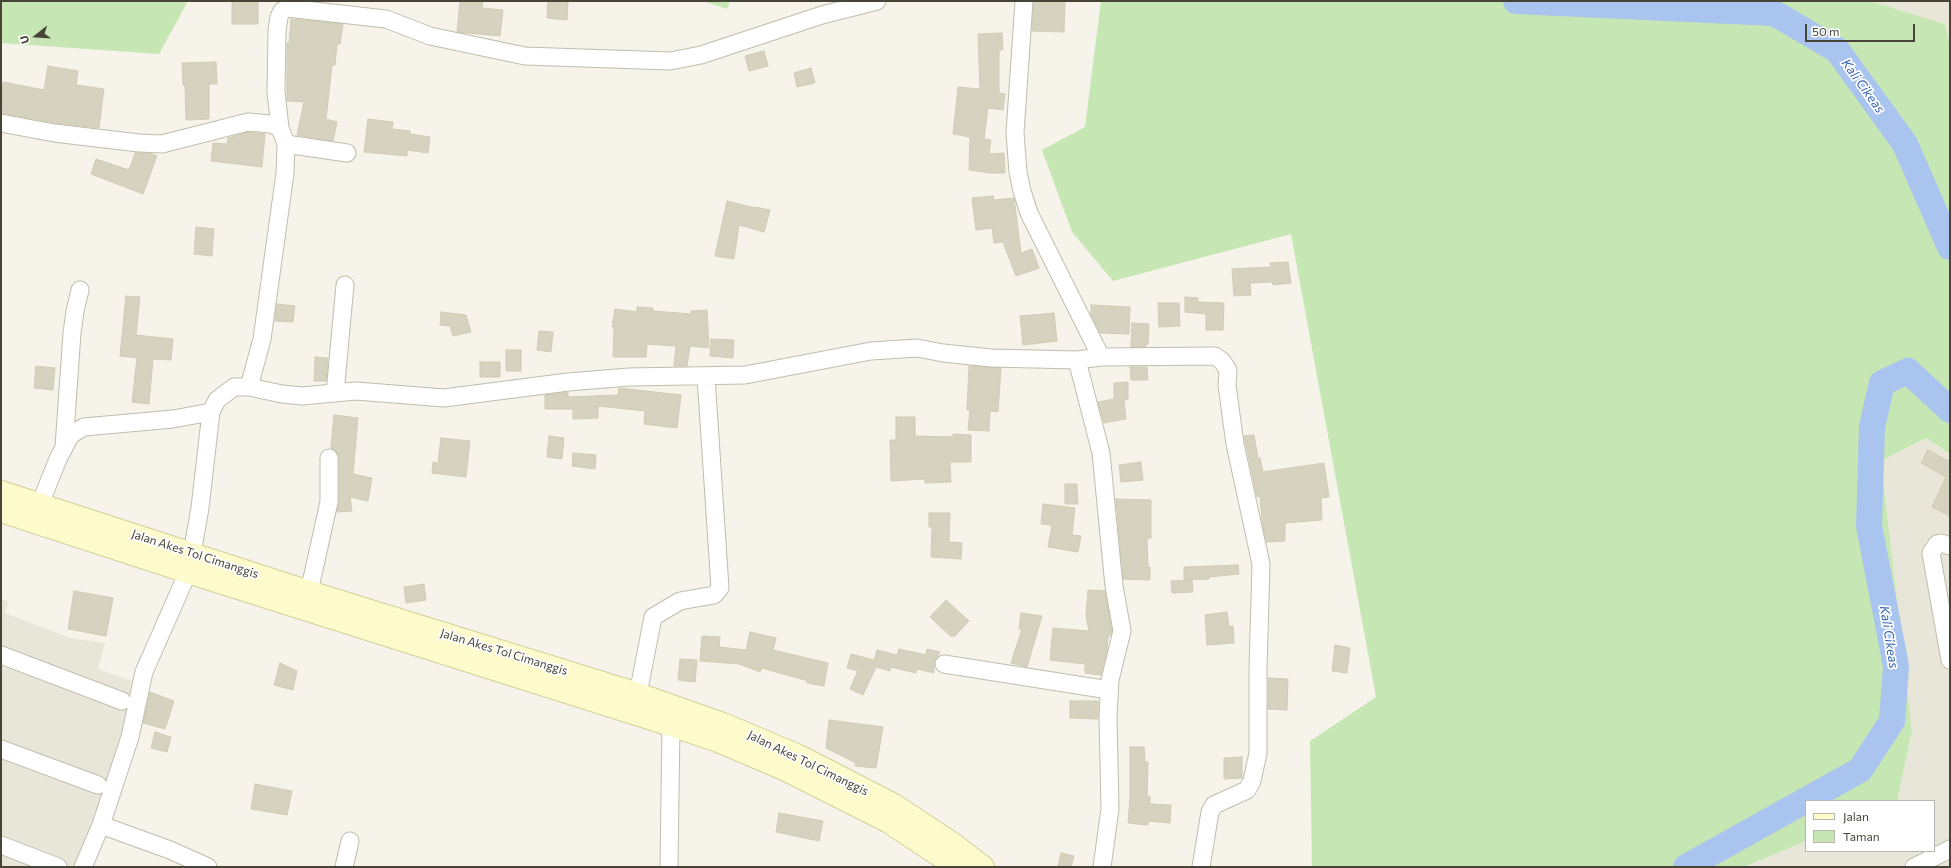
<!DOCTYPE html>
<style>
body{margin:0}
#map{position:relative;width:1951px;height:868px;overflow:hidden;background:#f5f3ea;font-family:Commissioner,sans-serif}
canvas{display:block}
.frame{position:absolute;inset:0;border:2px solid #484538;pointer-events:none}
.legend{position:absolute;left:1805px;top:800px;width:130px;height:52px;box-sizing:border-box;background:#fff;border:1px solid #b6b5af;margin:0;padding:5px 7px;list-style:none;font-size:12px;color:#484538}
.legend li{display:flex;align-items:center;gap:8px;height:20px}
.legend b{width:20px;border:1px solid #b6b5af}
.north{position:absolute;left:16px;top:16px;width:40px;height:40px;-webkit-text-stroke:3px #fff;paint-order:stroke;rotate:253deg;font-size:11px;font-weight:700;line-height:16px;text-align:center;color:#484538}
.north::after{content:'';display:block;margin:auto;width:14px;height:18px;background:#484538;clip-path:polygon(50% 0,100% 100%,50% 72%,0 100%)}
.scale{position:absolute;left:1805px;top:24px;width:110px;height:18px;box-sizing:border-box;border:2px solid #484538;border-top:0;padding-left:5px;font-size:12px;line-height:14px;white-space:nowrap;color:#484538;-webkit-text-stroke:3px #fff;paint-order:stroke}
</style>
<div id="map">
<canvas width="1951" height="868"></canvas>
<div class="frame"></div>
<ul class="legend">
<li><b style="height:5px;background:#fdfbcc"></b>Jalan</li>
<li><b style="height:11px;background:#c6e7b4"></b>Taman</li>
</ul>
<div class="north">U</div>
<div class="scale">50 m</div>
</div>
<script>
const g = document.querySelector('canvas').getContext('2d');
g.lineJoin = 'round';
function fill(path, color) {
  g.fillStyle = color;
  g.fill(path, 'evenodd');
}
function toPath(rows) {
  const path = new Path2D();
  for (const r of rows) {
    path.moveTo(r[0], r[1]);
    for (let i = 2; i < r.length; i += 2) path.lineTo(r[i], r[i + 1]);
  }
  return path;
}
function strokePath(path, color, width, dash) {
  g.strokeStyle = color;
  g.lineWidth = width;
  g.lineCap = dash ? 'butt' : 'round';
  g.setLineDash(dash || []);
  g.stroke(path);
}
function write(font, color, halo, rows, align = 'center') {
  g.font = font + ' Commissioner,sans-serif';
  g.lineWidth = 3.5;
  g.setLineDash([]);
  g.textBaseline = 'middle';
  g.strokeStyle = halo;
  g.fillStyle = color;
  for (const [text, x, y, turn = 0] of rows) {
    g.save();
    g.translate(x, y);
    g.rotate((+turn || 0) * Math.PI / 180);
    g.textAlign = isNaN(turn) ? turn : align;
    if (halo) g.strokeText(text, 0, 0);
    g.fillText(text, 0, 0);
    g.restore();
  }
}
const residential = toPath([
 [1870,1,1950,1,1950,46,1945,24],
 [1926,438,1950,454,1950,867,1744,867,1806,841,1806,851,1934,851,1934,801,1897,801,1912,731,1881,461],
 [1,599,8,601,5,613,70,638,105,643,98,669,132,681,117,758,75,867,1,867]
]);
const green = toPath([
 [1,1,188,1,159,54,1,43],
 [703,1,730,1,727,9],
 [1101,1,1870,1,1945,24,1950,46,1950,454,1926,438,1881,461,1912,731,1897,801,1806,801,1806,841,1744,867,1312,867,1310,741,1376,697,1291,234,1113,281,1072,232,1042,150,1085,127]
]);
const river = toPath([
 [1516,1,1774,13,1837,50,1905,144,1950,247],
 [1686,867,1860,770,1892,721,1896,666,1869,526,1872,427,1882,383,1908,371,1950,410]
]);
const building = toPath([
 [232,1,258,1,258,24,232,24,232,1],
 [460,1,483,1,482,8,503,10,500,36,457,32,460,1],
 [548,1,568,1,567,20,547,18,548,1],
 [1034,1,1065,1,1064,32,1032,31,1034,1],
 [291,19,343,24,340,44,337,44,335,65,332,65,326,119,337,122,333,141,297,135,304,102,287,101,287,43,289,44,291,19],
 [1002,33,1003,50,999,50,999,93,1005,94,1003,110,988,108,984,139,991,140,989,154,1004,153,1005,173,990,173,969,170,970,137,953,134,958,87,980,89,978,34,1002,33],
 [764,51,768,66,749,71,745,56,764,51],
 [216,62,217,84,209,84,209,119,186,120,185,85,183,85,182,63,216,62],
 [48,66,78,71,76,85,104,89,99,128,56,123,1,113,3,82,44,90,48,66],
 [811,68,815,83,797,87,794,73,811,68],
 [368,119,393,122,392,129,410,131,410,134,430,137,428,153,407,150,407,156,364,152,368,119],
 [248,132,265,134,262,167,211,161,213,143,227,144,228,138,248,132],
 [135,153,149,153,157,156,143,194,91,174,96,159,129,170,135,153],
 [993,196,994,200,1014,198,1021,253,1032,249,1039,268,1016,276,1003,242,994,243,992,228,976,230,972,198,993,196],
 [727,201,755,208,755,207,770,210,764,232,739,225,734,259,715,256,727,201],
 [196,227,214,229,212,256,194,254,196,227],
 [1288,262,1291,283,1273,285,1272,282,1250,283,1251,295,1234,296,1232,269,1271,267,1270,263,1288,262],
 [126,296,140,297,136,335,173,339,171,360,153,359,149,404,132,402,137,358,120,356,126,296],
 [1185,297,1198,298,1198,302,1224,303,1223,330,1206,330,1206,314,1185,312,1185,297],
 [1158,303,1179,303,1180,326,1159,327,1158,303],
 [277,304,295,306,293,322,275,321,277,304],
 [1091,305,1130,307,1129,334,1100,333,1091,314,1091,305],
 [637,307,653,308,653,311,691,314,691,311,707,310,709,348,690,346,687,366,674,366,676,346,647,344,646,357,613,357,614,327,612,327,615,309,637,312,637,307],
 [441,312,466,315,471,332,453,336,450,326,440,325,441,312],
 [1054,313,1057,341,1023,345,1020,316,1054,313],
 [1132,323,1149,324,1148,344,1146,344,1146,347,1131,347,1132,323],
 [539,331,553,332,551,352,537,350,539,331],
 [711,339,734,340,733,358,710,356,711,339],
 [506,350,521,350,521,371,506,371,506,350],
 [315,357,328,358,326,381,314,381,315,357],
 [480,362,500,362,500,377,480,377,480,362],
 [36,366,55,368,53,390,34,388,36,366],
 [969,366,1001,368,998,412,990,411,989,431,968,430,970,410,967,410,969,366],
 [1130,367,1147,367,1148,380,1131,380,1130,367],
 [1128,382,1128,399,1124,400,1126,419,1104,423,1098,402,1114,399,1114,383,1128,382],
 [619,388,681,395,677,428,644,424,645,411,598,406,598,418,573,419,573,409,545,409,545,395,568,392,568,397,618,395,619,388],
 [334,415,358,418,353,474,372,478,368,501,350,497,352,511,337,512,339,502,339,458,337,453,331,448,334,415],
 [896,417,915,417,915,436,953,437,953,434,971,435,971,462,950,462,951,482,925,483,925,479,891,481,890,440,896,440,896,417],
 [1254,435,1258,458,1260,458,1263,472,1324,463,1329,497,1321,498,1322,520,1285,523,1285,541,1266,542,1262,521,1260,496,1257,497,1244,436,1254,435],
 [549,436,564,438,562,459,547,457,549,436],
 [441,438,470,441,466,477,432,473,433,462,438,463,441,438],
 [1928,450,1950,462,1950,516,1932,507,1946,477,1921,463,1928,450],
 [573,453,596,455,595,469,572,466,573,453],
 [1141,462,1143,480,1121,482,1119,465,1141,462],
 [1065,484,1077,484,1078,504,1065,504,1065,484],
 [1116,499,1151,500,1151,538,1147,538,1148,567,1150,567,1150,580,1123,579,1116,499],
 [1043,504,1075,508,1072,535,1081,536,1078,552,1048,547,1052,525,1041,524,1043,504],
 [929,513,950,513,949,542,962,543,961,559,931,557,932,527,929,527,929,513],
 [1238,565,1239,574,1209,577,1209,579,1184,580,1184,567,1238,565],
 [1192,580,1193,592,1172,593,1171,581,1192,580],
 [424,584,426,600,406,603,404,587,424,584],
 [1088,590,1105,591,1112,631,1110,636,1108,636,1107,650,1101,675,1085,673,1085,664,1050,660,1053,628,1089,631,1086,615,1088,590],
 [74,591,113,598,106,636,68,629,74,591],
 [946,600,969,621,955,636,950,636,930,617,946,600],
 [1227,612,1229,627,1233,626,1234,643,1207,645,1205,615,1227,612],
 [1021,613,1042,616,1027,667,1011,663,1022,629,1019,629,1021,613],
 [750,632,776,638,773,650,828,663,824,686,807,683,808,681,762,668,760,672,739,664,700,661,702,636,720,637,719,647,746,650,750,632],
 [1335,645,1350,648,1347,673,1332,671,1335,645],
 [899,649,926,655,927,649,940,652,934,662,934,673,917,669,916,673,891,667,890,671,876,667,863,695,850,689,858,671,847,668,851,654,874,660,877,650,897,655,899,649],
 [680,659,697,660,695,682,678,680,680,659],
 [280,663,297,671,293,690,274,685,280,663],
 [1268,678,1288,679,1287,710,1268,709,1268,678],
 [150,692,174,701,165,729,143,723,150,692],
 [1070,701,1098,701,1098,719,1070,718,1070,701],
 [829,720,883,727,876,768,855,766,856,763,826,748,829,720],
 [155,732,171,737,167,752,151,748,155,732],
 [1130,747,1144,747,1145,762,1148,762,1147,796,1150,796,1150,804,1171,805,1170,823,1148,821,1148,825,1128,823,1130,798,1130,747],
 [1242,757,1242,778,1224,779,1224,758,1242,757],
 [255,784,292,791,287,815,251,809,255,784],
 [779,813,823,821,819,841,776,832,779,813],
 [1061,853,1074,856,1071,867,1058,867,1061,853]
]);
const minor = toPath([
 [1024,1,1015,133,1018,172,1022,191,1029,213,1101,357],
 [1,123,54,133,139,143,162,144,248,122,271,124,280,128],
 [286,144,347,153],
 [1077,360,1101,453,1114,586,1122,631,1110,680,1108,717,1110,809,1102,867],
 [249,387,262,339,285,173,286,144,280,128,276,92,277,31,279,17,282,11,287,8,386,19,430,36,525,56,670,61,701,55,822,15,877,1],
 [335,393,345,285],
 [64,447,72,333,75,311,80,290],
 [40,504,58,459,68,440,72,434,84,427,173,419,211,412],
 [1950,546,1941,543,1937,544,1931,553,1950,660],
 [192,553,200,508,211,412,217,400,234,387,249,387,282,394,302,396,356,391,444,398,568,382,629,377,745,375,871,351,917,348,943,353,991,358,1077,360,1101,357,1215,356,1222,361,1228,370,1227,385,1235,444,1261,564,1258,669,1258,753,1252,781,1247,790,1214,805,1210,812,1201,867],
 [309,592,329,502,329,458],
 [1,655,122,701],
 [944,664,1109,690],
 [638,694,653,617,680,601,714,595,720,588,706,377],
 [1,749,98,785],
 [101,825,170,850,208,867],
 [1,845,58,867],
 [83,867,101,825,130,737,144,672,188,572],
 [344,867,350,841],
 [669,867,671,725],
 [1914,867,1950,849]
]);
const secondary = toPath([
 [1,492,309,592,638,694,723,724,801,757,894,805,953,844,983,867],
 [1,511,188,572,671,725,718,741,786,770,889,822,957,867]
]);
const streetNames = [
 ["Jalan Akes Tol Cimanggis",195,554,18],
 ["Jalan Akes Tol Cimanggis",504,652,17],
 ["Jalan Akes Tol Cimanggis",808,763,26]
];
const waterNames = [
 ["Kali Cikeas",1863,86,54],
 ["Kali Cikeas",1889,637,81]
];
fill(residential, '#e8e6d8');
fill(green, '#c6e7b4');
strokePath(river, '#a9c4ef', 26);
fill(building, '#d6d2c0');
strokePath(building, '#d1cbb3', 1);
strokePath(minor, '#c0bdad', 19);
strokePath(secondary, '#d3cf9b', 24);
strokePath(minor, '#fff', 17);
strokePath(secondary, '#fdfbcc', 22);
write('12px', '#484538', '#fff', streetNames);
write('italic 13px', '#3364b2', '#fff', waterNames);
</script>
